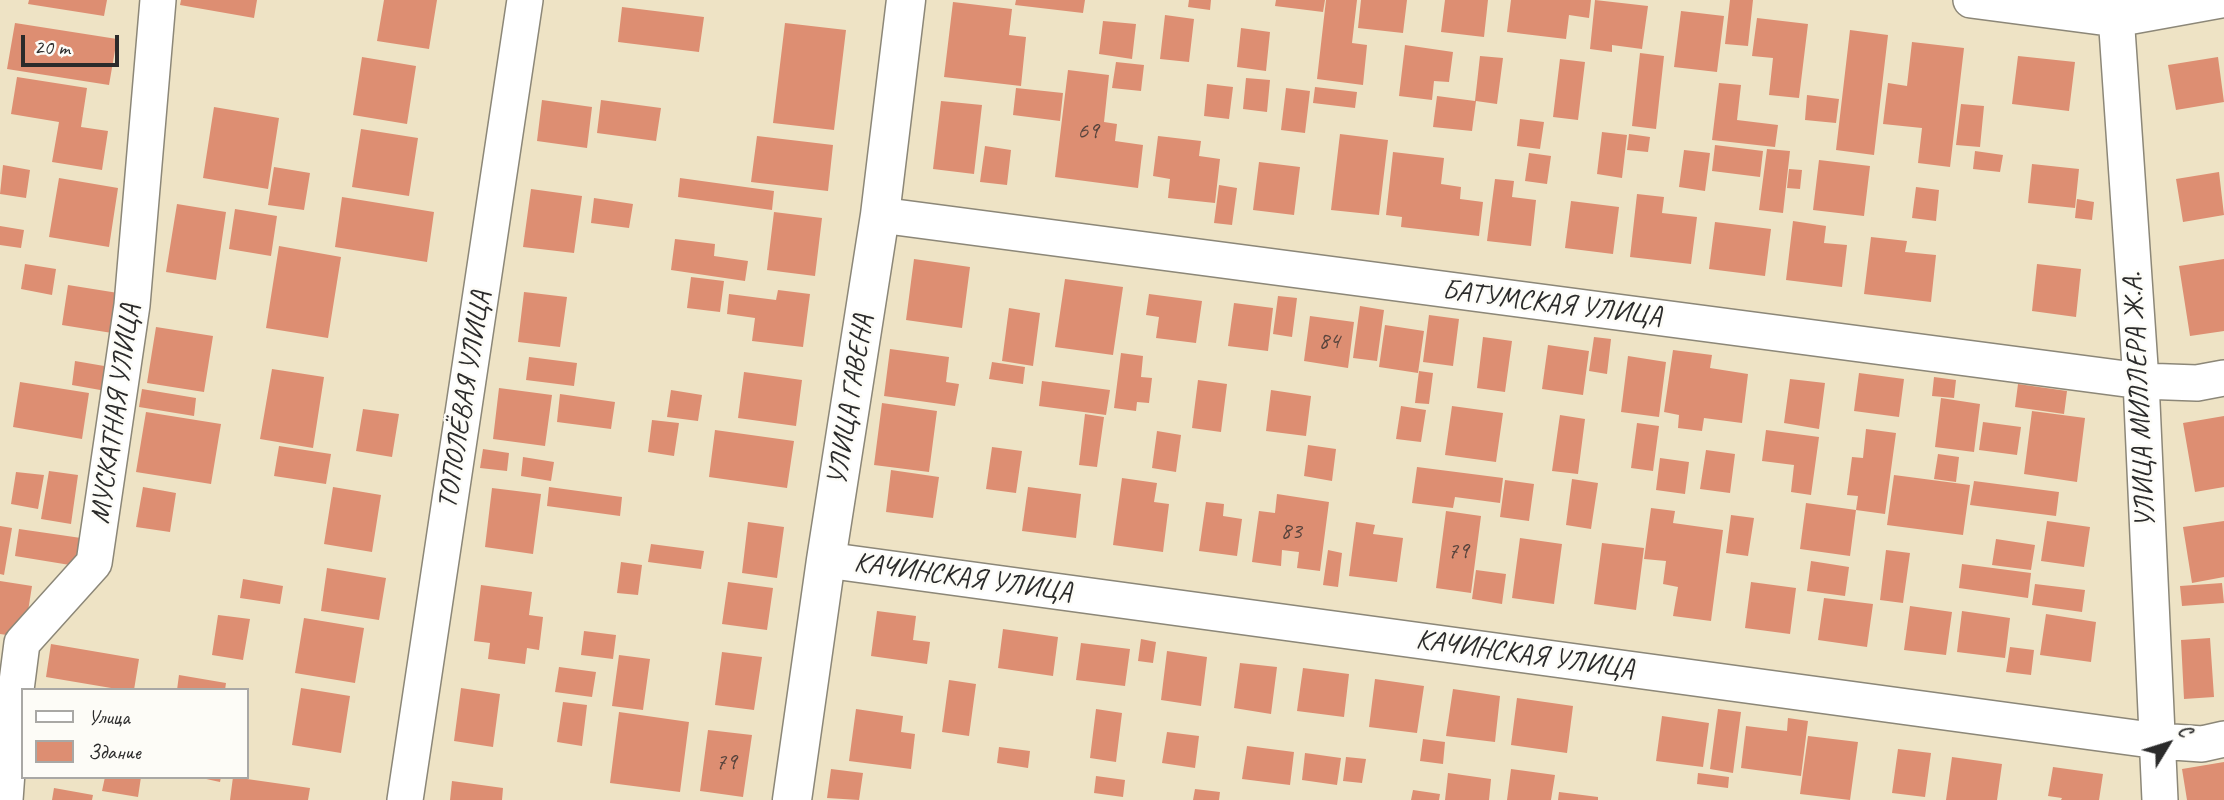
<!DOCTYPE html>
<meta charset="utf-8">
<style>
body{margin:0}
#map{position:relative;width:2224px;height:800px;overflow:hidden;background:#eee3c5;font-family:Caveat,sans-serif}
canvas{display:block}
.legend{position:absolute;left:21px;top:688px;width:228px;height:91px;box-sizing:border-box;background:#fdfcf7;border:2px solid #a9a8a5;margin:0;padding:9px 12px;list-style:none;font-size:21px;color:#2b2b2b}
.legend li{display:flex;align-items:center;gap:14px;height:35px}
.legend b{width:35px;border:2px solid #a9a8a5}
.north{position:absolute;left:2133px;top:709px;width:70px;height:70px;-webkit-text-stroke:5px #fdfcf7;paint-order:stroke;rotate:52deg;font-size:19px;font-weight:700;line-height:28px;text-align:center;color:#2b2b2b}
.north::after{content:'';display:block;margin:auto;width:24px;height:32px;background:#2b2b2b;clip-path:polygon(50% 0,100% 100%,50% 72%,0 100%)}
.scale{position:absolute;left:21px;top:35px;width:98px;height:32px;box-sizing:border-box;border:4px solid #2b2b2b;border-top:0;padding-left:9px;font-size:21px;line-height:24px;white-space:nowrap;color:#2b2b2b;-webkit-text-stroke:5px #fdfcf7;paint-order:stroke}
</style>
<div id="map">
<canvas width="2224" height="800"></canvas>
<ul class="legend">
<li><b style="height:9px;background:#fff"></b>Улица</li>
<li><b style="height:19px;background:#dd8e72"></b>Здание</li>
</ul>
<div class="north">С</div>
<div class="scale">20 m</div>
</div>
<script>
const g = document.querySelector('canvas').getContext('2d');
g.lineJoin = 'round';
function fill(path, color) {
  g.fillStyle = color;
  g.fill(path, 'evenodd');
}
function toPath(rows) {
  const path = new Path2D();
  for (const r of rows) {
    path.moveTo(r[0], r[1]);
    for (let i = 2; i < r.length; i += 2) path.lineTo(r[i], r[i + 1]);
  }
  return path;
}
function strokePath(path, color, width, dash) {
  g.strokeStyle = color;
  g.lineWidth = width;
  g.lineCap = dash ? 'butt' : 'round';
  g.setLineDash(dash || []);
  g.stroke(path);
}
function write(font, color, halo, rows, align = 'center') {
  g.font = font + ' Caveat,sans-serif';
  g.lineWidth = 5;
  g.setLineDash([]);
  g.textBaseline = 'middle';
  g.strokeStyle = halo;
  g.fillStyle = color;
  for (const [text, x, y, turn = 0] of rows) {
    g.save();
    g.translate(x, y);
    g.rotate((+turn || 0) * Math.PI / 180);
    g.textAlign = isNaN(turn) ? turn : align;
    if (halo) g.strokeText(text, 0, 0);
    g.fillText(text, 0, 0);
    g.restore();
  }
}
const building = toPath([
 [29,0,107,0,104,16,28,4],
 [181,0,257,0,254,18,180,5],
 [384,0,437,0,429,49,377,41],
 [1016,0,1085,0,1083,13,1015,5],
 [1189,0,1211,0,1210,10,1188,7],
 [1276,0,1325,0,1323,12,1275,6],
 [1326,0,1357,0,1352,43,1367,45,1363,85,1317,79],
 [1361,0,1407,0,1403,33,1358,28],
 [1445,0,1488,0,1484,37,1441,32],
 [1511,0,1591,0,1589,18,1569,15,1566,39,1507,32],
 [1595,0,1648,6,1642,49,1612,45,1612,52,1590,49],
 [1730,0,1753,0,1748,46,1725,44],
 [953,2,1012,9,1009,35,1026,37,1021,86,944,77],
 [622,7,704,17,699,52,618,42],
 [1681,11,1724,16,1717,72,1674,67],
 [1165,15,1194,19,1189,62,1160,59],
 [1757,18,1808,24,1799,98,1769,95,1773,58,1752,56],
 [1103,21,1136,24,1132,59,1099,54],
 [15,23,117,39,109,85,7,69],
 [785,23,846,30,834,130,773,123],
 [1241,28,1270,32,1266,71,1237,67],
 [1850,30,1888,35,1874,155,1836,150],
 [1912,42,1964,48,1950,167,1918,163,1922,128,1883,124,1888,83,1907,86],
 [1405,45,1453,52,1449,82,1434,81,1432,100,1399,96],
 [1640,53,1664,56,1656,129,1632,126],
 [1480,56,1503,58,1497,104,1476,101,1472,131,1433,127,1437,96,1475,101],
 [2018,56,2075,62,2069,111,2012,104],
 [362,57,416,66,407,124,353,115],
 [2218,57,2224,102,2176,110,2168,65],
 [1560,59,1585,62,1578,120,1553,117],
 [1116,62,1144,65,1141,91,1112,88],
 [1068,70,1109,75,1104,122,1117,124,1115,141,1143,145,1138,188,1055,177],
 [17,77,87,88,81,127,108,131,102,170,52,162,59,122,11,114],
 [1246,78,1270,80,1267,112,1243,109],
 [1719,83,1741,85,1737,120,1778,125,1775,147,1712,140],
 [1207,84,1233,87,1229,119,1204,116],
 [1315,87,1357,92,1355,108,1313,103],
 [1016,88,1063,93,1060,121,1013,115],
 [1286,88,1310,91,1305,133,1281,130],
 [1807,95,1839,99,1836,123,1805,120],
 [542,100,592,107,587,148,537,141],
 [601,100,661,108,656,141,597,133],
 [941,101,982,105,974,174,933,169],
 [1961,104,1984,106,1980,147,1956,145],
 [214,107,279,118,268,189,203,178],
 [1520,119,1544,122,1540,149,1517,146],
 [361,129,418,138,409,196,352,187],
 [1602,132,1627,135,1622,178,1597,174],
 [1340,134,1388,140,1379,215,1331,210],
 [1629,134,1650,137,1648,152,1627,150],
 [757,136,833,145,828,191,751,182],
 [1158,136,1201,141,1199,156,1220,159,1215,203,1168,198,1170,179,1153,176],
 [1715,145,1763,151,1760,177,1712,171],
 [985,146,1011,150,1007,185,980,182],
 [1767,149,1790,151,1783,213,1759,210],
 [1684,150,1710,153,1705,191,1679,187],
 [1975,151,2003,155,2000,172,1973,169],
 [1393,152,1444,158,1441,184,1461,187,1460,199,1483,202,1479,236,1401,227,1402,217,1386,215],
 [1529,153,1551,156,1547,184,1525,181],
 [1819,160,1870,166,1864,216,1813,210],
 [1259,162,1300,167,1294,215,1253,210],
 [2032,164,2079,169,2075,208,2028,203],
 [3,165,30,170,26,198,0,194],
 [274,167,310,173,304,210,268,205],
 [1789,169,1802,170,1800,189,1787,188],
 [2219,172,2224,215,2183,222,2176,179],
 [59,178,118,188,109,247,49,237],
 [680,178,774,191,772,210,678,197],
 [1495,179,1514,181,1512,197,1536,200,1531,246,1487,241],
 [1219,185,1237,188,1232,225,1214,223],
 [1916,187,1939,190,1936,221,1912,218],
 [531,189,582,196,574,253,523,247],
 [1637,194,1664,197,1662,213,1697,217,1691,264,1630,257],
 [342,197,434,212,427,262,335,247],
 [594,198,633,204,629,228,591,223],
 [2077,199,2094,202,2092,220,2075,218],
 [1571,201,1619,207,1613,254,1565,248],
 [177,204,226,212,216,280,166,272],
 [235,209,277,216,271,256,229,249],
 [774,212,822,218,815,276,767,270],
 [1793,221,1826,226,1824,243,1847,245,1842,287,1786,280],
 [1715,222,1771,229,1765,276,1709,269],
 [0,226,24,230,21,248,0,245],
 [1871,237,1907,241,1905,252,1936,255,1931,302,1864,294],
 [675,239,715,244,714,256,748,261,745,281,671,270],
 [279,246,341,257,328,338,266,328],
 [914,259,970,267,962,328,906,320],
 [2224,259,2224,331,2190,336,2179,266],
 [25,264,56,269,52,295,21,289],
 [2037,264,2081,269,2076,317,2032,311],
 [691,277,724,281,720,312,687,308],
 [1065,279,1123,287,1113,355,1055,347],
 [68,285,118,293,112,333,62,325],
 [778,290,810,294,803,347,752,341,755,318,727,314,729,294,776,300],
 [524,292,567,297,560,347,518,342],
 [1149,294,1202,301,1196,343,1156,338,1159,317,1146,315],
 [1278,296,1297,298,1292,337,1273,334],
 [1234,303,1273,308,1268,351,1228,346],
 [1360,306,1384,310,1377,361,1353,358],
 [1009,308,1040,313,1033,366,1002,361],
 [1429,315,1459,319,1453,366,1423,362],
 [1310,316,1354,322,1348,368,1304,361],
 [1385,325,1424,331,1418,373,1379,367],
 [156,327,213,336,204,392,147,383],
 [1483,337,1512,341,1505,392,1477,388],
 [1594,337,1611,339,1607,374,1589,371],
 [1548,345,1589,351,1583,395,1542,389],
 [890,349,949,357,946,382,959,384,955,406,884,396],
 [1673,350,1712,355,1710,368,1748,374,1742,423,1704,418,1702,431,1678,428,1679,415,1664,412],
 [1121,353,1143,356,1141,377,1152,378,1149,403,1137,402,1136,411,1114,408],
 [1628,356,1666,362,1659,417,1621,412],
 [529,357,577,363,574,386,526,380],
 [75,361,110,367,106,391,72,385],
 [992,362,1025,367,1023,384,989,379],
 [272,369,324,377,313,448,260,439],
 [1419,371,1433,373,1429,404,1415,403],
 [744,372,802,380,796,426,738,418],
 [1859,373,1904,379,1899,417,1854,411],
 [1934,377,1956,380,1954,398,1932,396],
 [1790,379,1825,383,1819,429,1784,423],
 [1198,380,1227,384,1221,432,1192,428],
 [1042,381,1110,390,1106,415,1039,406],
 [20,382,89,393,82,439,13,427],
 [2018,384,2067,391,2064,414,2015,407],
 [499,388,552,395,545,446,493,439],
 [142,389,196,398,194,416,139,407],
 [671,390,702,395,698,421,667,417],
 [1271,390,1311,396,1306,436,1266,431],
 [560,394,615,402,611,429,557,422],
 [1941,398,1980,404,1974,452,1935,447],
 [882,403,937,411,929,472,874,465],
 [1401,406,1426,410,1421,442,1396,439],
 [1452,406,1503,413,1496,462,1445,455],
 [363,409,399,414,392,457,356,451],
 [2032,411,2085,418,2077,482,2024,474],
 [146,412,221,424,211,484,136,472],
 [1085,414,1104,417,1097,467,1079,465],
 [1560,415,1585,419,1578,474,1552,471],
 [2224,416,2224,487,2195,492,2183,423],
 [652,420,679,423,674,456,648,452],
 [1983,422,2021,427,2017,455,1979,450],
 [1637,423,1659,426,1653,471,1631,468],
 [1866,429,1896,433,1885,514,1856,510,1858,496,1847,495,1852,457,1863,458],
 [715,430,794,441,787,488,709,477],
 [1766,430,1819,437,1811,495,1791,492,1794,465,1762,461],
 [1157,431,1181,435,1176,472,1152,468],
 [1308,445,1336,449,1332,481,1304,476],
 [279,446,331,454,326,484,274,476],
 [992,447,1022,451,1016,493,986,489],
 [483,449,509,453,507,471,480,468],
 [1706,450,1735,454,1730,493,1700,489],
 [1938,454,1959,457,1956,482,1934,479],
 [523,457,554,462,551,481,521,476],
 [1660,458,1689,462,1685,494,1656,490],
 [1417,467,1503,478,1500,503,1455,497,1453,508,1412,503],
 [891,470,939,477,933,518,886,512],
 [49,471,78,475,71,524,41,519],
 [16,472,44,475,38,509,11,504],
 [1894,475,1970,485,1963,535,1887,525],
 [1122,478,1157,483,1154,502,1169,504,1163,552,1113,545],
 [1572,479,1598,483,1591,529,1566,525],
 [1505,480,1534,484,1529,521,1500,517],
 [1974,481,2059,492,2056,516,1970,505],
 [143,487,176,493,170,532,136,527],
 [333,487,381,495,372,552,324,544],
 [549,487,622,497,620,516,547,506],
 [1028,487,1081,494,1076,538,1022,531],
 [492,488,541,494,533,554,485,547],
 [1277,494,1329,502,1320,571,1297,568,1299,552,1282,550,1281,566,1252,562,1259,511,1275,513],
 [1206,502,1224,504,1223,516,1242,519,1237,556,1199,551],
 [1806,503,1856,510,1850,556,1800,549],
 [1651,508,1675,511,1673,523,1723,530,1711,621,1673,616,1678,587,1663,584,1666,561,1644,559],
 [1446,511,1481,516,1471,593,1436,588],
 [1731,515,1754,518,1748,556,1726,553],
 [2047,521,2090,527,2084,567,2041,561],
 [2224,521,2224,577,2192,583,2183,527],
 [748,522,784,527,777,578,742,573],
 [1356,522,1375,525,1373,534,1403,538,1397,582,1349,576],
 [0,526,12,528,4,575,0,574],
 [19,529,81,538,76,566,15,556],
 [1520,538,1562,544,1554,604,1512,598],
 [1996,539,2035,545,2031,570,1992,565],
 [1602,543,1644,548,1636,610,1594,604],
 [651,544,704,551,701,569,648,562],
 [1328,550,1342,553,1338,587,1323,585],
 [1886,550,1910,553,1903,603,1880,600],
 [1811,561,1849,567,1845,596,1807,591],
 [621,562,642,565,638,595,617,593],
 [1962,564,2031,573,2028,598,1959,588],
 [327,568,386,578,379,620,321,611],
 [1476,570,1506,574,1502,604,1472,599],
 [243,579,283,586,280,604,240,598],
 [0,581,32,586,26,624,16,622,14,636,0,634],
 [728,582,773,588,767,630,722,624],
 [1751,582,1796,588,1790,634,1745,628],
 [2222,583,2224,603,2182,606,2180,586],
 [2035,584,2085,590,2082,612,2032,605],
 [481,585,532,592,529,615,543,617,539,650,527,648,525,664,488,659,490,643,474,641],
 [1824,598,1873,604,1867,647,1818,640],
 [1910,606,1952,612,1946,655,1904,650],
 [877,611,916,616,913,640,930,642,927,664,871,656],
 [1962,611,2010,618,2005,658,1957,652],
 [2046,614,2096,622,2091,662,2040,655],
 [218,615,250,619,243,660,212,655],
 [304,618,364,628,355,683,295,673],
 [1003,629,1058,637,1053,676,998,668],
 [584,631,616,635,613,659,581,655],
 [2210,638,2214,697,2184,699,2181,640],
 [1141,639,1156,642,1153,663,1138,661],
 [1081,643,1130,649,1125,686,1076,680],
 [51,644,139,659,134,690,123,690,46,677],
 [2010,647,2034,650,2031,675,2006,672],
 [1167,651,1207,657,1201,706,1161,700],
 [722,652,762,657,754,710,715,705],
 [619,655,650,659,643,710,612,706],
 [1240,663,1277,667,1271,714,1234,708],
 [559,667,596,672,592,697,555,692],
 [1303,668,1349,674,1344,717,1297,711],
 [179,675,226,683,225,690,177,690],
 [1375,679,1424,686,1417,733,1369,727],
 [949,680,976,684,969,736,942,732],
 [301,688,350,696,341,753,292,745],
 [461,688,500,694,493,747,454,741],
 [1453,689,1500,696,1495,742,1446,736],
 [1517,698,1573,706,1567,753,1511,745],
 [563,702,587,705,582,746,557,742],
 [856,709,903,716,901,732,915,734,911,769,849,761],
 [1096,709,1122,713,1116,762,1090,758],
 [1718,709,1741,712,1733,773,1710,769],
 [619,712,689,722,680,792,610,783],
 [1662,716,1709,723,1703,767,1656,761],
 [1788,718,1808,721,1801,776,1741,768,1746,726,1787,731],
 [708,730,752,735,743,797,700,791],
 [1167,732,1199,736,1195,768,1162,763],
 [1808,736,1858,742,1850,800,1800,794],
 [1423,739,1445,742,1443,764,1420,761],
 [1247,746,1294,752,1290,785,1242,779],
 [999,747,1030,751,1028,768,997,763],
 [1898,749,1931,753,1925,797,1892,793],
 [1305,753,1341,758,1337,785,1302,780],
 [1346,757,1366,759,1362,783,1343,781],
 [1952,757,2002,764,1997,800,1946,800],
 [2224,762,2224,800,2187,800,2182,769],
 [2053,767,2103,774,2099,800,2061,800,2062,798,2048,796],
 [831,769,863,773,859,800,827,798],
 [1511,769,1555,775,1551,800,1507,800],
 [1448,773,1491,779,1489,800,1445,800],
 [1698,773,1729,777,1728,788,1697,784],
 [1096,776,1125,780,1123,797,1094,793],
 [105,777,141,777,138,797,102,791],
 [197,777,221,777,220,782],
 [233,777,310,788,308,800,230,800],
 [452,781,503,788,502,800,450,800],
 [54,788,93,795,92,800,52,800],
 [1195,789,1220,792,1219,800,1193,800],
 [1413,790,1440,794,1439,800,1411,800],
 [1559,792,1598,797,1598,800,1558,800]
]);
const minor = toPath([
 [1971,0,2116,19,2221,0],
 [2115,0,2141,381,2160,800],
 [880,215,2141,381,2197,383,2224,378],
 [826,560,2158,741,2202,744,2224,739],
 [5,800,9,744,22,643,94,563,132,305,158,0],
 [405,800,525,0]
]);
const tertiary = toPath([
 [792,800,826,560,880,215,906,0]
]);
const numberNames = [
 ["69",1088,132],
 ["84",1329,342],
 ["83",1291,532],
 ["79",1458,552],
 ["79",726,763]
];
const streetNames = [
 ["БАТУМСКАЯ УЛИЦА",1552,304,7],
 ["ТОПОЛЁВАЯ УЛИЦА",465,400,-81],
 ["УЛИЦА ГАВЕНА",851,400,-81],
 ["УЛИЦА МИЛЛЕРА Ж.А.",2140,400,-93],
 ["МУСКАТНАЯ УЛИЦА",116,414,-82],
 ["КАЧИНСКАЯ УЛИЦА",963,578,8],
 ["КАЧИНСКАЯ УЛИЦА",1525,655,8]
];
fill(building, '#dd8e72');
strokePath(minor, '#8c8778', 38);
strokePath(tertiary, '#8c8778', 41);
strokePath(minor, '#fff', 35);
strokePath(tertiary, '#fff', 38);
write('24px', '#58443d', null, numberNames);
write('28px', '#2b2b2b', '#fdfcf7', streetNames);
</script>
